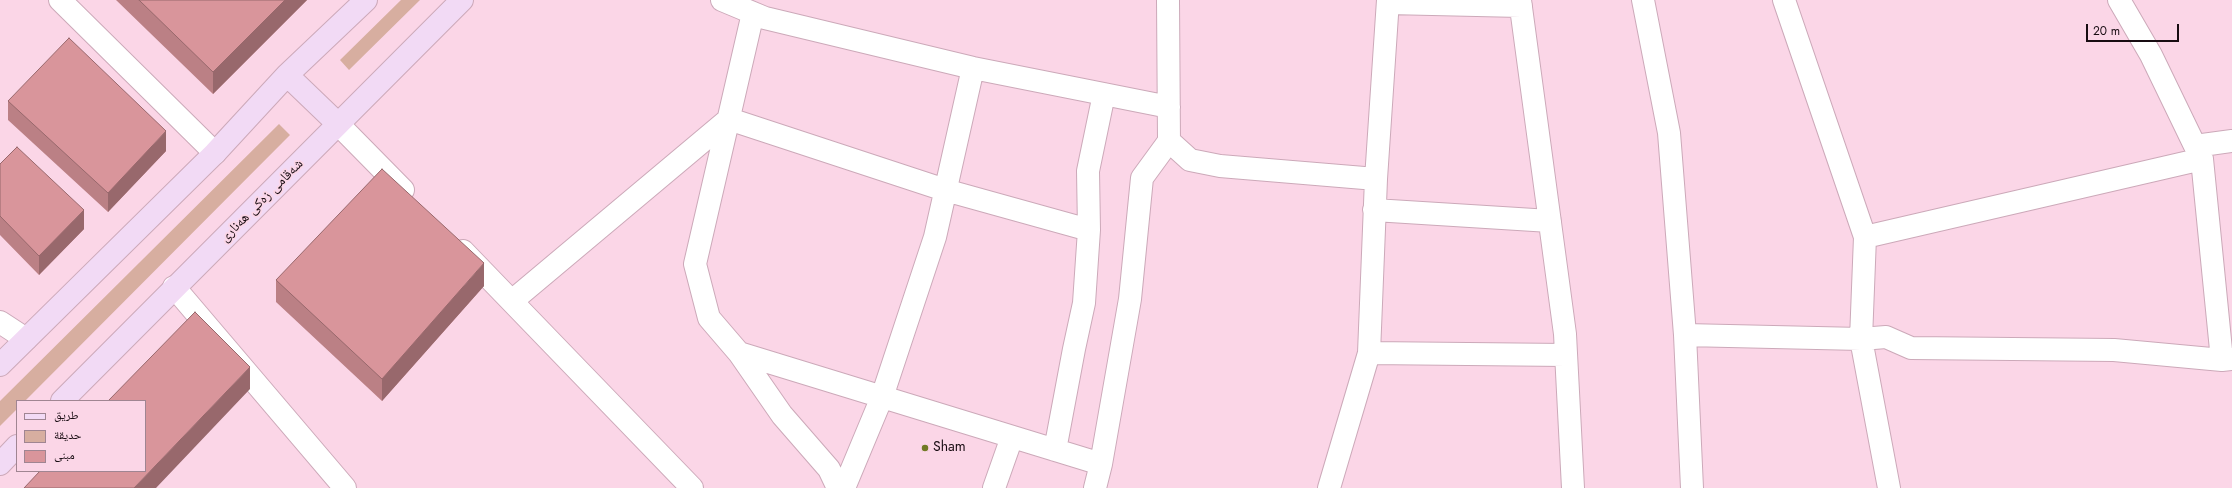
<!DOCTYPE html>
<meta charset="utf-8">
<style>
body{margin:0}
#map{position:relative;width:2232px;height:488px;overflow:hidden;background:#fbd6e7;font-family:Jost,"Noto Naskh Arabic",sans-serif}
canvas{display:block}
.legend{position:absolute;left:16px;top:400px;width:130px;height:72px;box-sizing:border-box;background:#fbd6e7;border:1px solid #a08592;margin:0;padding:5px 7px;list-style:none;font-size:12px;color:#180c12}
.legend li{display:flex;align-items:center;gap:8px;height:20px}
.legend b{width:20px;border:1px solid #a08592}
.scale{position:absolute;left:2086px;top:24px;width:93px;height:18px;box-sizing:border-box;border:2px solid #180c12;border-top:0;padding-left:5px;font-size:12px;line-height:14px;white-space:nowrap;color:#180c12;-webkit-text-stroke:3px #fbd6e7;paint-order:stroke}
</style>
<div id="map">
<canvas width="2232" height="488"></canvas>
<ul class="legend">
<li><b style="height:5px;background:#f2daf5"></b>طريق</li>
<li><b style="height:11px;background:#d7aea0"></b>حديقة</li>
<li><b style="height:11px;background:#d9959b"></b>مبنى</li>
</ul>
<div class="scale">20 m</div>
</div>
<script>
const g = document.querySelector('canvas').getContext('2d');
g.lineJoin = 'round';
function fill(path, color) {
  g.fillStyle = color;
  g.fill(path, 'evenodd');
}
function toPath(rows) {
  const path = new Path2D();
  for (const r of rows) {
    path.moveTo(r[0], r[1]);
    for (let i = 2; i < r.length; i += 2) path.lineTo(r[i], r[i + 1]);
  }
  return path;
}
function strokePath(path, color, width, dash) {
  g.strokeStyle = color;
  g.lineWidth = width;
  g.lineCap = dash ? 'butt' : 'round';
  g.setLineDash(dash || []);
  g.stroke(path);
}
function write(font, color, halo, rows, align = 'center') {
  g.font = font + ' Jost,"Noto Naskh Arabic",sans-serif';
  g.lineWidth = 3.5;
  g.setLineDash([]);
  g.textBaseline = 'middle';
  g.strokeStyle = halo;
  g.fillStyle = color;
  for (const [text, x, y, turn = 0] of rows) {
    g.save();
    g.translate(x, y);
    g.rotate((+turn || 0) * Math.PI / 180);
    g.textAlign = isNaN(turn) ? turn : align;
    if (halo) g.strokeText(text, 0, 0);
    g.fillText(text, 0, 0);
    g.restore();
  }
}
const green = toPath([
 [401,0,420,0,349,70,340,60],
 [279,124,290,135,25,401,17,401,17,409,0,426,0,401]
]);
const minor = toPath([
 [60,0,215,153],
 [722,0,765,18,973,68,1169,107],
 [1168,0,1169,141,1190,160,1220,166,1376,179],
 [1520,0,1565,334,1573,488],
 [1643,0,1669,133,1685,335],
 [1784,0,1865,237,1861,339,1889,488],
 [2119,0,2151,55,2195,146],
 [1388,3,1521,6],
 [753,13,695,264,709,318,739,353,782,415,829,469,838,488],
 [338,124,403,190],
 [1374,210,1550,221],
 [1865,237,2202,159],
 [463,251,692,488],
 [174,287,345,488],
 [512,301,729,119,945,190,1089,230],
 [739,353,1101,464],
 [1369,353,1376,179,1388,0],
 [2222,360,2202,159,2195,146,2232,141],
 [1055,450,1074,349,1084,303,1089,230,1088,171,1104,94],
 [844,488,882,397,935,237,973,68],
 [994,488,1012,437],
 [1095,488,1101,464,1130,299,1142,178,1169,141],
 [1329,488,1369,353,1566,355],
 [1692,488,1685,335,1861,339,1886,337,1911,348,2114,350,2222,360,2232,359]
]);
const tertiary = toPath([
 [0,322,26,339]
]);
const secondary = toPath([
 [287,75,338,124],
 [0,365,215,153,287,75,366,0],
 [62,401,462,0],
 [0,464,17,446]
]);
const wall = toPath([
 [116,0,307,0,213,94],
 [8,101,166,151,108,212,8,120],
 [0,164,84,229,39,275,0,235],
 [276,280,484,286,382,401,276,302]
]);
const shadedWall = toPath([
 [285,0,307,0,213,94,213,72],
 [166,131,166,151,108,212,108,193],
 [84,210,84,229,39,275,39,256],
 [484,263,484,286,382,401,382,379],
 [250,367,250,389,156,488,134,488]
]);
const building = toPath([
 [139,0,285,0,213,72,139,0],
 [69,38,166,131,108,193,8,101,69,38],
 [17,147,84,210,39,256,0,216,0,164,17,147],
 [382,169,484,263,382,379,276,280,382,169],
 [195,312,250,367,134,488,24,488,40,471,145,471,145,401,108,401,195,312]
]);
const markers = [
 [925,448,4,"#717924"]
];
const streetNames = [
 ["شەقامی زەکی هەناری",262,201,-45]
];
const poiNames = [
 ["Sham",933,448]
];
fill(green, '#d7aea0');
strokePath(minor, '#cca9b9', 24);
strokePath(tertiary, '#cca9b9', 24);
strokePath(secondary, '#cca9b9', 24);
strokePath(minor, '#fff', 22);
strokePath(tertiary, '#fff', 22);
strokePath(secondary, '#f2daf5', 22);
fill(wall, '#bb8085');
fill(shadedWall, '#98686c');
fill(building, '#d9959b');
strokePath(building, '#98686c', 1);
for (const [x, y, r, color] of markers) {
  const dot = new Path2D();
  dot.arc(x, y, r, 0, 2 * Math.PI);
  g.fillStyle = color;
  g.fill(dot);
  strokePath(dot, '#fbd6e7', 1.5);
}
write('14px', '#180c12', '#fbd6e7', streetNames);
write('14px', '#180c12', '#fbd6e7', poiNames, 'left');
</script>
